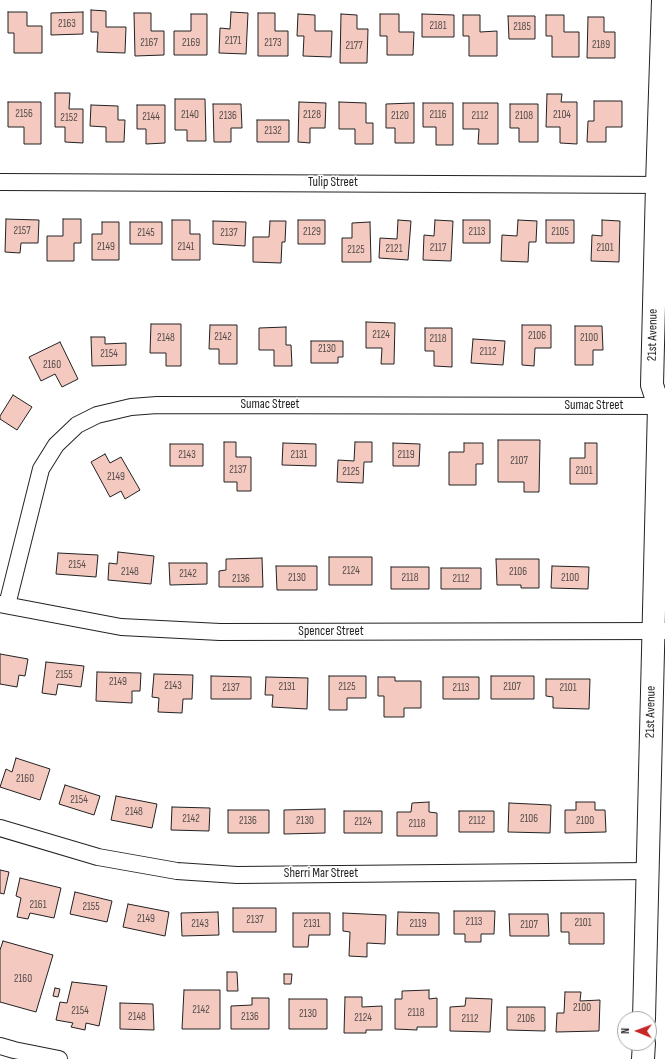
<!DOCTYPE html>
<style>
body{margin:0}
#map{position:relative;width:665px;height:1059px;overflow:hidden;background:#fff;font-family:"Sofia Sans Condensed",sans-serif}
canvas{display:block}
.north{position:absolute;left:617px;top:1011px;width:40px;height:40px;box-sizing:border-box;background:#fff;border:1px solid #a7a7a7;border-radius:50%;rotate:271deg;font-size:11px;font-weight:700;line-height:16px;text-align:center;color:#222}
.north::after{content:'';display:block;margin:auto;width:14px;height:18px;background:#c62828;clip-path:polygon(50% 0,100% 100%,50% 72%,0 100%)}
</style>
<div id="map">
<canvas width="665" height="1059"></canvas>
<div class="north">N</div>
</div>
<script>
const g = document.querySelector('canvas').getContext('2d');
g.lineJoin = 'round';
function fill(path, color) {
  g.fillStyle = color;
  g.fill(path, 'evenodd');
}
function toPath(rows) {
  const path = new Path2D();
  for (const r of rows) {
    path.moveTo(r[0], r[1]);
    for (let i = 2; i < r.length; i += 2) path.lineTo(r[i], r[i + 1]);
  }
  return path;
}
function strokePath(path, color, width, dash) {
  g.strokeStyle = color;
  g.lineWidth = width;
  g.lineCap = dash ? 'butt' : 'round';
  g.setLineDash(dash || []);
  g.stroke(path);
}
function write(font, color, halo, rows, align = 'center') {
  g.font = font + ' "Sofia Sans Condensed",sans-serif';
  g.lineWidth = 3;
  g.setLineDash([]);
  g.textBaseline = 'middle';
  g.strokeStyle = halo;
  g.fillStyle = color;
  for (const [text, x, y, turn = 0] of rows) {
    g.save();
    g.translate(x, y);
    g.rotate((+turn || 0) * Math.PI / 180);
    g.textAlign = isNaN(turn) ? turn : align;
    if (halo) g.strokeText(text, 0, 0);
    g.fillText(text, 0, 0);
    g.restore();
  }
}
const building = toPath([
 [91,10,106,11,106,27,126,27,125,53,97,52,98,32,91,32,91,10],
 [8,12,27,12,27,26,42,26,42,53,14,53,14,33,8,33,8,12],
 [83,12,83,34,51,35,51,13,83,12],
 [231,12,248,13,246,54,219,53,220,28,230,29,231,12],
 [134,13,151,13,151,31,164,31,164,55,135,56,134,13],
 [258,13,275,13,275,31,288,31,288,56,258,56,258,13],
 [191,14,207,14,207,55,174,55,174,31,191,31,191,14],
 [298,14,315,15,315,31,332,31,331,57,303,56,304,36,297,36,298,14],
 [341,14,357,15,357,29,368,29,367,63,340,63,341,14],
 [380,14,399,14,399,32,414,32,413,55,387,55,387,36,380,36,380,14],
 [422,14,454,15,454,37,422,37,422,14],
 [463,15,480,15,480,32,497,31,497,56,469,56,469,36,463,36,463,15],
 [546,15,564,15,564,32,579,32,579,57,552,57,552,36,546,36,546,15],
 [508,16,535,16,535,39,509,39,508,16],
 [588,17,604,17,604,32,615,32,615,58,587,58,588,17],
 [55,93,70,93,69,109,83,109,83,143,65,142,65,127,55,127,55,93],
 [547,94,562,94,561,102,577,102,577,144,560,143,560,127,546,127,547,94],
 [175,99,205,99,206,141,187,141,187,130,175,130,175,99],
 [594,101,622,101,622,127,606,127,606,142,587,142,588,121,594,121,594,101],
 [8,102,41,102,41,144,24,144,24,127,8,127,8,102],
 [299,102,326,103,325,128,310,128,310,143,298,142,299,102],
 [339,102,366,103,366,123,373,123,373,144,355,144,355,129,339,129,339,102],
 [414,103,414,143,395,143,395,128,386,128,386,104,414,103],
 [423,103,453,103,453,145,436,145,436,127,423,127,423,103],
 [463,103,498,103,498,144,478,144,479,129,463,129,463,103],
 [213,104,241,104,242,128,231,128,231,142,214,142,213,104],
 [510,104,538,104,538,142,519,142,519,128,510,128,510,104],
 [91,105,118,106,118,120,125,120,124,142,106,142,106,127,90,126,91,105],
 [137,105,165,105,165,143,146,144,146,129,137,129,137,105],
 [257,120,289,120,289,142,257,142,257,120],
 [6,219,39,220,38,243,21,243,20,253,5,252,6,219],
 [63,219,81,219,81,243,74,243,74,261,47,261,47,236,63,236,63,219],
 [172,220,190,220,190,234,200,234,200,260,172,260,172,220],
 [298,220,325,220,325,244,298,244,298,220],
 [398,220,411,221,408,260,379,258,380,238,397,239,398,220],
 [435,220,453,221,451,261,423,260,424,235,434,236,435,220],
 [463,220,490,220,490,243,463,243,463,220],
 [518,220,537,221,536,242,529,242,528,262,501,261,502,235,517,236,518,220],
 [546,220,574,220,574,243,546,243,546,220],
 [602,220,620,221,619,262,591,261,592,235,602,236,602,220],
 [213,221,246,222,245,246,213,244,213,221],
 [270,221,286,221,285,242,282,242,281,263,253,262,253,237,269,237,270,221],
 [102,222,119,222,119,260,92,260,92,234,102,234,102,222],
 [130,222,162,222,162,244,130,244,130,222],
 [370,222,371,262,342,262,342,238,352,238,352,223,370,222],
 [366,322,395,323,394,364,381,364,382,348,366,348,366,322],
 [151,324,181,324,181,366,166,366,166,353,150,353,151,324],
 [210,325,237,325,237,364,219,364,219,349,209,349,210,325],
 [522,325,551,325,551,348,535,348,534,366,522,365,522,325],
 [575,326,602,326,603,350,593,350,593,365,575,365,575,326],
 [286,327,286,345,291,345,292,366,274,366,274,350,259,350,259,328,286,327],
 [425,328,452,328,452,367,434,366,434,351,425,351,425,328],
 [91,337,105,337,105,344,126,343,126,365,92,366,91,337],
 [473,339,505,341,503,365,471,363,473,339],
 [311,341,343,341,343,357,338,357,338,363,311,363,311,341],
 [60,342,78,379,62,387,55,374,41,381,29,357,60,342],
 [13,395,32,407,17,430,0,419,0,416,13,395],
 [498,440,540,440,539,492,524,492,524,482,498,482,498,440],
 [224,442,236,442,236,457,251,457,251,491,237,491,237,482,224,482,224,442],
 [355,442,372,442,372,462,364,462,363,483,337,482,338,460,354,461,355,442],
 [283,443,316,444,316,466,282,465,283,443],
 [393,443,420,444,419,466,393,466,393,443],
 [464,443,483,443,483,464,476,464,476,485,449,485,449,452,464,452,464,443],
 [585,443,597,443,597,484,570,484,570,458,585,458,585,443],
 [170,444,203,444,203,466,170,466,170,444],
 [105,454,110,463,121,457,140,490,125,499,121,491,110,497,91,462,105,454],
 [118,552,154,556,151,584,108,580,109,563,117,564,118,552],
 [58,553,98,555,96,577,56,574,58,553],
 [329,557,372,557,372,585,329,585,329,557],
 [262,558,263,587,219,587,219,571,226,570,226,559,262,558],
 [496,559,539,559,539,588,521,588,521,585,497,585,496,559],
 [169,563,207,563,207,584,170,585,169,563],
 [276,566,317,566,317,590,277,590,276,566],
 [552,566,589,567,588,589,551,588,552,566],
 [391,567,429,567,429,589,391,589,391,567],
 [441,568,481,568,481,589,441,589,441,568],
 [0,654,28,659,25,676,19,675,17,687,0,684,0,654],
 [46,662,84,666,81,687,58,684,56,695,42,693,46,662],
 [97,672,141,673,140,691,132,691,132,703,96,701,97,672],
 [154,674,193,675,192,699,183,699,182,713,158,712,159,698,152,697,154,674],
 [211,676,251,677,251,699,211,699,211,676],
 [329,676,366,676,366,698,347,698,347,710,329,710,329,676],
 [491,676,534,676,534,699,491,699,491,676],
 [266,677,308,678,307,709,272,707,273,695,265,695,266,677],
 [378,677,395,677,395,681,421,681,421,708,404,708,404,717,384,717,384,696,378,696,378,677],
 [443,677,479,677,479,699,443,699,443,677],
 [546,679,590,679,589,709,553,708,553,697,546,696,546,679],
 [16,758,50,769,40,800,0,787,6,769,12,772,16,758],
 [65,785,100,796,94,815,59,804,65,785],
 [116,796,157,804,152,828,111,820,116,796],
 [429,802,429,812,437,813,437,836,397,836,397,812,411,812,412,803,429,802],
 [576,802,595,802,595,810,605,810,606,832,565,833,565,810,576,810,576,802],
 [509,803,551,805,550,833,508,832,509,803],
 [172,807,210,808,209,831,171,830,172,807],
 [325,809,325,833,284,834,284,810,325,809],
 [228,810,269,810,269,833,228,833,228,810],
 [344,811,382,811,382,833,344,833,344,811],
 [459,811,494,811,494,832,459,832,459,811],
 [0,870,9,872,4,894,0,893,0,870],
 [20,878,61,888,54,918,30,913,28,919,17,917,21,898,16,896,20,878],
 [75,892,112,901,107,922,70,914,75,892],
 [128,904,169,912,165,936,123,927,128,904],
 [233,908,276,908,276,932,233,932,233,908],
 [454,911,495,911,494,934,481,934,481,942,465,942,465,934,454,934,454,911],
 [218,912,219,935,182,936,181,913,218,912],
 [398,912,439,913,439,935,397,935,398,912],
 [293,913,330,913,330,935,309,935,308,947,293,947,293,913],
 [343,913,386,915,385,944,367,943,367,957,349,956,350,932,343,931,343,913],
 [561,913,604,913,604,944,569,944,569,932,561,932,561,913],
 [509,914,548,914,549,936,510,936,509,914],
 [3,941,53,955,36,1012,0,1002,0,950,3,941],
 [227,972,237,972,238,991,227,991,227,972],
 [284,974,292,974,291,984,284,984,284,974],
 [72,982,107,986,99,1026,86,1023,85,1030,71,1027,73,1023,56,1020,60,1002,67,1003,72,982],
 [55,988,60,989,58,997,53,996,55,988],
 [184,990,220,990,220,1029,182,1029,184,990],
 [429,990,429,999,437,998,437,1027,417,1027,417,1030,395,1029,395,999,402,999,402,991,429,990],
 [565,992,581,992,580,1001,600,1000,599,1031,556,1032,557,1013,564,1013,565,992],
 [345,997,362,997,362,1007,382,1006,382,1030,366,1030,366,1033,344,1033,345,997],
 [252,998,269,998,269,1029,231,1029,231,1006,252,1005,252,998],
 [466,998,492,999,490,1032,450,1031,450,1007,465,1006,466,998],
 [289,999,327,999,327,1029,289,1029,289,999],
 [120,1003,153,1004,154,1030,120,1029,120,1003],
 [507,1007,545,1007,545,1031,507,1030,507,1007]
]);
const street = toPath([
 [0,182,665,185],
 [0,604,121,627,220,632,665,631],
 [7,605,41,469,56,445,77,425,97,415,131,407,157,405,665,406],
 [0,828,98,857,177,871,237,875,648,871],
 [0,1046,14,1050,59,1059]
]);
const secondary = toPath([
 [644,1019,659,406,652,385,657,185,663,0],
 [643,1059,644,1043]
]);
const numberNames = [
 ["2163",67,24],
 ["2181",438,26],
 ["2185",522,27],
 ["2171",233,41],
 ["2167",149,43],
 ["2169",191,43],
 ["2173",273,43],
 ["2189",601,45],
 ["2177",354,46],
 ["2156",24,114],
 ["2140",190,115],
 ["2128",312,115],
 ["2116",438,115],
 ["2104",562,115],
 ["2136",228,116],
 ["2120",400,116],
 ["2112",480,116],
 ["2108",524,116],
 ["2144",151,117],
 ["2152",69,118],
 ["2132",273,131],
 ["2157",22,231],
 ["2129",312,232],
 ["2113",477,232],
 ["2105",560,232],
 ["2145",146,233],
 ["2137",229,233],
 ["2149",106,247],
 ["2141",186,247],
 ["2117",438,248],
 ["2101",605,248],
 ["2121",394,249],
 ["2125",356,250],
 ["2124",381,335],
 ["2106",537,336],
 ["2142",223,337],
 ["2148",166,338],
 ["2100",589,338],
 ["2118",438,339],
 ["2130",327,349],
 ["2112",488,352],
 ["2154",109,354],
 ["2160",52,365],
 ["2143",187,455],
 ["2131",299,455],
 ["2119",406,455],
 ["2107",519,461],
 ["2137",238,470],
 ["2101",584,471],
 ["2125",351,472],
 ["2149",116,477],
 ["2154",77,565],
 ["2124",351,571],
 ["2148",130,572],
 ["2106",518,572],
 ["2142",188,574],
 ["2130",297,578],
 ["2118",410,578],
 ["2100",570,578],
 ["2136",241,579],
 ["2112",461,579],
 ["2155",64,675],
 ["2149",118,682],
 ["2143",173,686],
 ["2131",287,687],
 ["2125",347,687],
 ["2107",512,687],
 ["2137",231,688],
 ["2113",461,688],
 ["2101",568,688],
 ["2160",25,779],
 ["2154",79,800],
 ["2148",134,812],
 ["2142",191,819],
 ["2106",529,819],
 ["2136",248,821],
 ["2130",305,821],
 ["2112",477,821],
 ["2100",585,821],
 ["2124",363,822],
 ["2118",417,824],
 ["2161",38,905],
 ["2155",91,907],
 ["2149",146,919],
 ["2137",255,920],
 ["2113",474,922],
 ["2101",583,923],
 ["2143",200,924],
 ["2131",312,924],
 ["2119",418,924],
 ["2107",529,925],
 ["2160",23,979],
 ["2100",582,1008],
 ["2142",201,1010],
 ["2154",80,1011],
 ["2118",416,1013],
 ["2130",308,1014],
 ["2148",137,1017],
 ["2136",250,1017],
 ["2124",363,1018],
 ["2112",470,1019],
 ["2106",526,1019]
];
const streetNames = [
 ["Tulip Street",333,183],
 ["21st Avenue",653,335,-89],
 ["Sumac Street",270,405],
 ["Sumac Street",594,406],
 ["Spencer Street",331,632],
 ["21st Avenue",651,712,-89],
 ["Sherri Mar Street",321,874]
];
fill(building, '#f3c9c0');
strokePath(building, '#222', 1);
strokePath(street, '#222', 18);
strokePath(secondary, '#222', 24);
strokePath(street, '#fff', 16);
strokePath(secondary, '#fff', 22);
write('11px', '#564c4a', null, numberNames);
write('13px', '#222', '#fff', streetNames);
</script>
